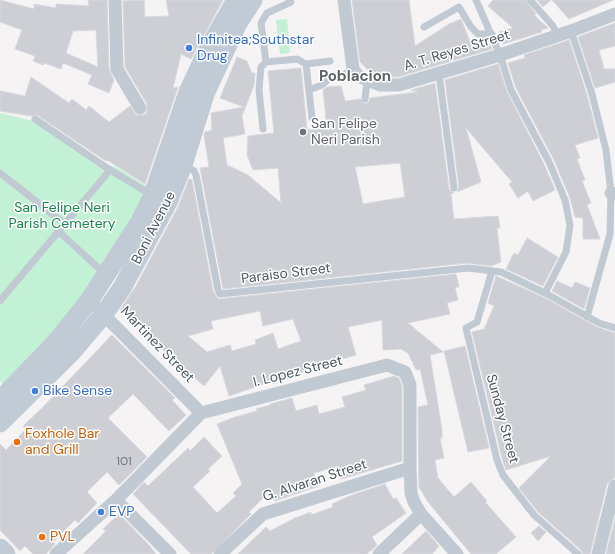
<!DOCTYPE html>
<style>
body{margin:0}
canvas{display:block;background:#f5f3f3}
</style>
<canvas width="615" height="554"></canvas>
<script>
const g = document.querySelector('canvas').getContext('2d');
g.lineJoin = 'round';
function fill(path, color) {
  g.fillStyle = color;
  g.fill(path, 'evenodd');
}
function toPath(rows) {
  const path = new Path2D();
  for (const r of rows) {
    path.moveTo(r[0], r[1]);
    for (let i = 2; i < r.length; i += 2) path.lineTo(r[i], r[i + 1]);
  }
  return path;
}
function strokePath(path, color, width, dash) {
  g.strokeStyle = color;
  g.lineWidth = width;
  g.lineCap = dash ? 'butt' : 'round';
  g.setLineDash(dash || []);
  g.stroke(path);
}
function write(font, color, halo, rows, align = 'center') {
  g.font = font + ' "DM Sans",sans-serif';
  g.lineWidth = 3;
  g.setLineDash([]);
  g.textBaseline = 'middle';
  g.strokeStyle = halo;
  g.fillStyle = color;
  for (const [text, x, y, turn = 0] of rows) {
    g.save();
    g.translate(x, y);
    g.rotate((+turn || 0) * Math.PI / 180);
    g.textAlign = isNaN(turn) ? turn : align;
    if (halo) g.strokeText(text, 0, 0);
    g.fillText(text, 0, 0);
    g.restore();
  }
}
const green = toPath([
 [287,19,290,53,280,54,276,20],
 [0,113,33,121,103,167,114,166,147,186,115,249,82,301,5,386,0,381]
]);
const building = toPath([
 [0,0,34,9,34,4,56,8,56,4,89,6,88,0,107,0,109,69,114,80,109,93,88,84,92,75,63,63,61,69,44,63,43,65,33,61,35,56,15,49,22,30,0,22,0,0],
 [96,30,98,67,66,53,73,31,96,30],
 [144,0,145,17,169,16,166,0,223,0,191,59,181,54,173,88,178,87,145,184,107,160,106,161,37,115,31,116,0,111,0,91,25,96,31,77,69,103,72,99,86,110,89,106,109,122,130,106,136,115,144,115,147,112,147,104,125,67,123,1,144,0],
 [352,0,409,0,415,46,449,24,461,19,471,44,476,43,477,46,489,43,492,49,398,77,382,77,370,72,360,62,352,0],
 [493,0,525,0,536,14,534,15,548,28,541,30,542,32,503,44,499,32,513,28,488,6,493,0],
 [537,0,551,0,543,7,537,0],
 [552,0,613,0,569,19,552,0],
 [615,23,615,46,599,50,604,69,615,69,615,82,595,88,578,37,615,23],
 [569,40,587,95,598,138,575,145,580,158,577,159,585,180,582,181,591,203,587,205,600,239,583,239,583,218,575,217,570,198,554,160,516,88,508,63,525,58,524,55,569,40],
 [237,57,247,61,252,73,255,73,254,85,242,116,245,134,223,138,227,165,248,175,281,203,278,168,253,170,247,155,248,136,274,133,268,71,301,68,307,130,327,128,323,90,327,87,341,86,345,101,360,99,365,104,369,102,370,98,418,92,411,90,435,83,449,189,454,193,451,194,454,219,498,216,500,228,497,228,501,262,491,266,467,263,223,289,200,168,209,167,204,135,205,132,212,130,211,113,244,107,220,98,237,57],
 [400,163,405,197,363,204,355,167,400,163],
 [498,64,507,92,544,164,555,190,533,201,528,191,518,198,509,184,512,182,466,128,481,182,457,192,459,187,445,80,498,64],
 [189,179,192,180,213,291,218,299,456,274,459,287,455,287,458,300,447,303,450,314,408,323,443,352,430,355,442,430,442,438,440,438,444,458,435,460,438,478,454,497,471,482,487,501,485,502,516,537,496,554,471,554,428,502,419,487,418,407,428,405,420,369,416,370,408,353,401,349,383,350,382,320,348,327,356,355,332,362,333,365,312,372,311,369,273,384,272,381,229,396,220,366,204,386,145,334,148,331,120,310,136,286,178,207,189,179],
 [260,311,263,326,293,319,301,341,278,349,273,333,255,340,256,344,232,351,230,345,207,352,188,336,213,329,211,321,260,311],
 [527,238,558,257,543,286,506,269,514,253,518,255,527,238],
 [496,276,543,297,597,327,615,333,615,474,614,478,607,484,590,554,583,554,581,550,538,512,519,488,551,456,506,470,502,458,472,332,484,329,494,306,488,303,496,276],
 [557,281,572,288,575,282,590,288,584,309,552,291,557,281],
 [112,335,175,398,172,400,186,415,169,431,133,394,108,418,147,457,119,485,107,472,87,492,97,503,78,523,75,520,53,542,55,544,46,554,33,554,25,546,20,551,0,530,0,444,6,450,26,429,23,426,41,409,112,335],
 [465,346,489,448,468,452,444,351,465,346],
 [394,376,399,378,402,386,402,461,341,479,338,466,314,473,319,486,275,501,268,493,249,512,251,514,211,554,191,554,133,494,144,482,148,486,188,448,190,451,204,437,222,456,208,469,210,471,193,487,217,513,236,496,233,493,242,484,217,424,235,417,257,411,256,409,270,405,270,404,292,398,296,411,317,405,319,414,345,407,342,397,366,390,364,385,394,376],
 [385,484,393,499,396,498,406,513,372,537,377,545,367,554,238,554,266,527,270,531,295,518,311,512,311,515,333,507,332,504,352,495,385,484],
 [119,514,149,545,156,554,83,554,106,531,103,529,119,514],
 [615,519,615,554,606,554,615,519],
 [539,526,546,532,538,541,531,533,539,526],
 [426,531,439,546,432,554,402,554,426,531]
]);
const lane = toPath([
 [476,0,500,55,511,90,549,162,565,200,570,225,566,252,545,293],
 [530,0,553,26,558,36],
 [424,27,459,7,471,27,478,34,492,34],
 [571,31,592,94,606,150,611,193,610,234,587,317],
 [266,62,261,23,267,13,291,2,289,0],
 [306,64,330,61],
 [439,74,454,188],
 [309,90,322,85,332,76,343,75,353,69],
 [365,99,367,81],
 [35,119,110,170,152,195],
 [263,129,259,90,261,67,266,62,297,59,306,64,312,118],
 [184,165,194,171,196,175,218,290,220,294,468,268,501,272,545,293,599,323,615,328],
 [0,173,65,224],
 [58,231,105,274],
 [492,271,477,322,466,328,497,460,503,475,534,515,578,554],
 [0,301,110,170]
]);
const street = toPath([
 [115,0,117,69,140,108],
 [344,0,353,69,358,76,380,85,399,85,500,55,571,31,615,14],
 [611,193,615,194],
 [98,309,201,413],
 [116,500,170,554],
 [56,554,116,500,201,413,387,365,405,372,410,385,410,468,411,493,414,502,421,514,457,554],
 [220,554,263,514,410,468],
 [379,554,421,514],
 [598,554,615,486]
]);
const secondary = toPath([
 [0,400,55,343,89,301,139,223,153,195,188,92,209,47,236,0],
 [0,423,71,353,104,314,122,288,168,202,183,165,205,94,237,25,253,0],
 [0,548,6,554]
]);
const markers = [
 [189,48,4,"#3f7fe0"],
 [303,132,4,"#6b7280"],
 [35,391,4,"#3f7fe0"],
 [17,442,4,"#e8710a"],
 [101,512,4,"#3f7fe0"],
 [42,537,4,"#e8710a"]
];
const numberNames = [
 ["101",124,462]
];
const shopNames = [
 ["Infinitea;Southstar",197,40],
 ["Drug",197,56],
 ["Bike Sense",43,391],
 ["EVP",109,512]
];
const streetNames = [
 ["A. T. Reyes Street",457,51,-17],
 ["Boni Avenue",154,228,-63],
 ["Paraiso Street",286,274,-7],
 ["Martinez Street",157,345,46],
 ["I. Lopez Street",298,372,-14],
 ["Sunday Street",502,419,75],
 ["G. Alvaran Street",315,481,-18]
];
const worshipNames = [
 ["San Felipe",311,124],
 ["Neri Parish",311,140]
];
const parkNames = [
 ["San Felipe Neri",62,208],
 ["Parish Cemetery",62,224]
];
const foodNames = [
 ["Foxhole Bar",25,434],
 ["and Grill",25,450],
 ["PVL",50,537]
];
const neighbourhoodNames = [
 ["Poblacion",355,77]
];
fill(green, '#c3f1d5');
fill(building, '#cdcfd5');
strokePath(building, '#d7d9de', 1);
strokePath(lane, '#c1cad2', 7);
strokePath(street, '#c1cad2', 13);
strokePath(secondary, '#c1cbd6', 19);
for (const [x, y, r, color] of markers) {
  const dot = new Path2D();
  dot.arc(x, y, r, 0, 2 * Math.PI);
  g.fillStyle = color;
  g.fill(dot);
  strokePath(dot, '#fff', 1.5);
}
write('12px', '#6b747e', null, numberNames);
write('14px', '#366cbe', '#fff', shopNames, 'left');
write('14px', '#4a5661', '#fff', streetNames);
write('14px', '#5b616d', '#fff', worshipNames, 'left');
write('14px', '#17864f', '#fff', parkNames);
write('14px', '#c56008', '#fff', foodNames, 'left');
write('bold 15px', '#5f6368', '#fff', neighbourhoodNames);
</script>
